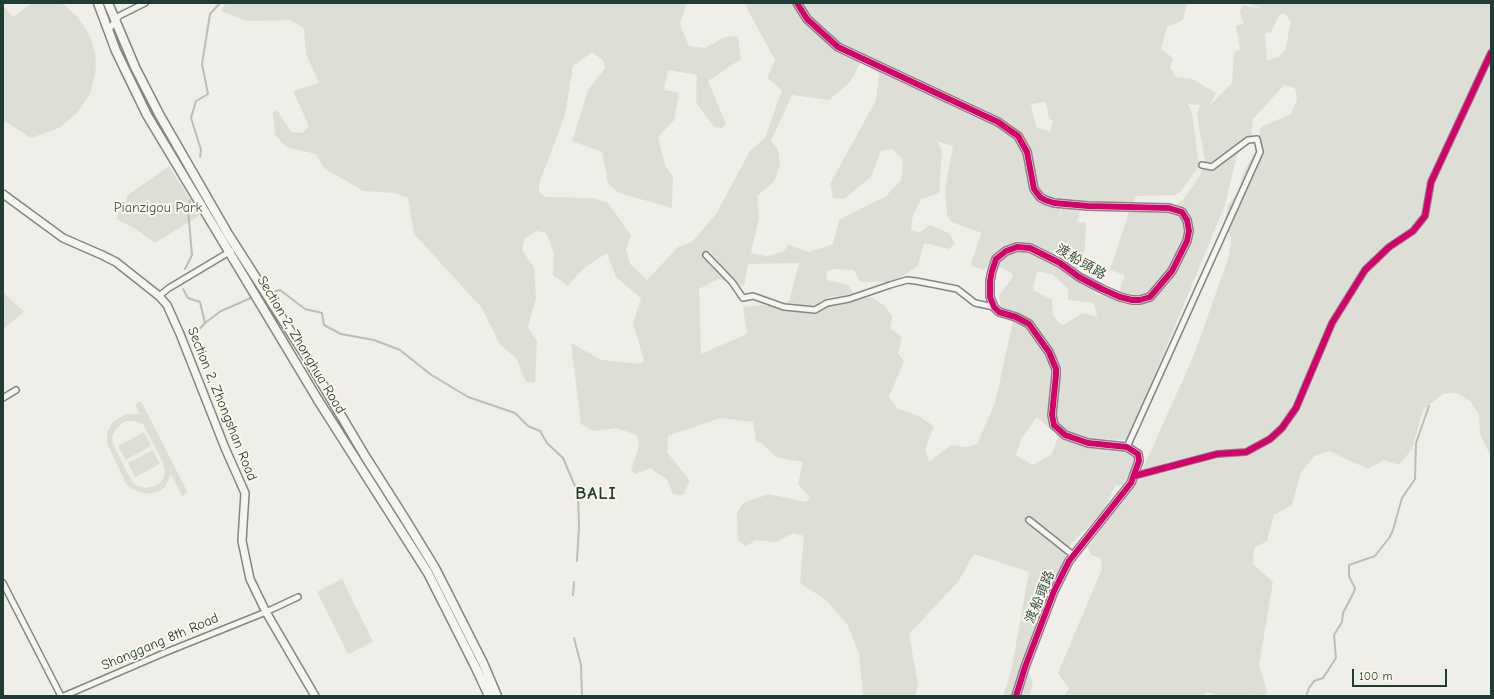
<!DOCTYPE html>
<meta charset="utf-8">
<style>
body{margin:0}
#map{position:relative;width:1494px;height:699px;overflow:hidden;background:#efeee8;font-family:"Comic Neue",sans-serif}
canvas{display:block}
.frame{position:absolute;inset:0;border:4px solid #1f3d34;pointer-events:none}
.scale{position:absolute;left:1352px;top:669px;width:95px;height:18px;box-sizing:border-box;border:2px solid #1f3d34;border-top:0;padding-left:5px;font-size:12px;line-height:14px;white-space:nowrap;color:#1f3d34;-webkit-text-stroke:3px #fbf7ec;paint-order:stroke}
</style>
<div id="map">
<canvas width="1494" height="699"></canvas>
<div class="frame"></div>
<div class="scale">100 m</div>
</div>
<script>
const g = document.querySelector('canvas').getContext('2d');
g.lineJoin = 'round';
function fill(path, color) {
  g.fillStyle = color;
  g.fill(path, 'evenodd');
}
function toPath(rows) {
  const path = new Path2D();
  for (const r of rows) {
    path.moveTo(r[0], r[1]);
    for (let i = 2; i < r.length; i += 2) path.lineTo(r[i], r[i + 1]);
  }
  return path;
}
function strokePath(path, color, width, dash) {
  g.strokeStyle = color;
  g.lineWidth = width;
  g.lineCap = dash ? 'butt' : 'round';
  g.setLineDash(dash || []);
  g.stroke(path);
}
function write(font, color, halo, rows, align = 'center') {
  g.font = font + ' "Comic Neue","LXGW WenKai TC",sans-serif';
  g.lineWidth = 4;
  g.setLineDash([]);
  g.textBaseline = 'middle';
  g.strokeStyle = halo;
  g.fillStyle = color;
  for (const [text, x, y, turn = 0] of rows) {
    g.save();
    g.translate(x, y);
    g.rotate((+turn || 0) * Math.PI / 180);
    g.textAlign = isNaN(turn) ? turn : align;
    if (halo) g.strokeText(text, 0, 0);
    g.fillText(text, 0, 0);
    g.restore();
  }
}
const green = toPath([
 [32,3,62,3,77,16,90,36,95,52,96,68,91,92,78,112,59,128,31,138,5,121,3,122,3,5,13,17],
 [226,3,687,3,680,24,689,46,705,48,725,37,738,36,741,59,708,81,726,124,721,128,714,127,696,102,697,75,668,70,664,90,679,93,674,120,658,137,665,165,673,177,672,208,619,193,608,184,602,152,572,141,588,90,605,68,604,61,592,52,573,66,565,115,539,184,539,192,545,197,595,198,609,204,631,235,626,249,630,264,647,280,678,247,692,242,716,214,750,151,765,138,782,90,767,78,775,60,744,3,1187,3,1183,20,1167,27,1161,49,1173,58,1170,68,1176,77,1192,79,1216,93,1210,105,1232,83,1234,53,1240,49,1236,26,1244,23,1240,13,1242,5,1263,9,1246,3,1491,3,1491,457,1480,434,1479,414,1470,401,1456,393,1443,394,1423,410,1412,449,1399,465,1384,460,1368,469,1329,451,1314,456,1301,473,1292,505,1274,515,1267,541,1254,548,1253,564,1273,582,1259,665,1267,691,1266,696,1252,696,1253,694,1240,696,1220,696,1207,692,1202,696,1064,696,1069,688,1058,673,1102,569,1101,558,1091,555,1088,547,1140,475,1194,355,1229,256,1231,238,1224,223,1228,205,1238,193,1243,173,1255,152,1261,127,1291,114,1297,99,1295,88,1284,85,1253,119,1251,137,1237,155,1225,205,1128,440,1090,439,1063,429,1053,431,1037,417,1021,439,1016,455,1032,465,1052,454,1060,432,1128,450,1133,456,1134,465,1123,485,1115,486,1104,511,1070,545,1024,659,1033,683,1029,696,1003,696,1011,672,1029,572,974,554,958,582,909,634,918,684,916,696,863,696,859,654,847,624,826,600,800,583,804,536,794,533,775,542,755,540,746,547,738,540,737,513,743,503,769,494,806,502,810,498,798,484,803,462,778,458,761,443,756,442,753,422,720,418,668,436,667,452,690,481,683,495,673,494,667,480,650,468,636,474,631,471,639,445,637,435,616,428,594,431,581,424,571,343,602,360,639,364,644,361,633,323,641,298,616,277,607,253,584,268,568,286,553,275,554,253,546,233,536,231,524,239,522,250,534,267,536,298,528,327,537,341,535,382,526,382,516,358,500,345,482,308,414,234,408,198,395,193,363,191,324,168,316,154,286,147,275,135,273,113,277,110,291,132,302,133,309,126,293,91,319,83,306,54,304,28,290,20,247,21,221,11],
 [1280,14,1285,14,1291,22,1285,50,1278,57,1267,61,1265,33,1271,32],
 [861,62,879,74,876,100,830,184,833,198,844,199,871,177,881,151,892,149,903,159,901,180,886,196,839,220,833,244,809,252,789,245,782,252,767,256,751,253,759,219,757,196,774,182,780,166,778,149,771,141,792,95,829,100,850,82],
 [1046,102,1049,118,1053,121,1050,132,1036,127,1031,104],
 [1188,104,1200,105,1197,114,1205,162,1200,175,1183,200,1167,210,1129,212,1110,270,1125,275,1118,295,1098,295,1075,274,1085,248,1086,222,1077,223,1080,210,1063,207,1059,218,1062,202,1132,204,1136,196,1175,195,1180,192,1199,166,1192,113],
 [937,141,953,146,945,189,947,215,951,222,982,233,970,265,984,270,992,262,1011,273,1013,277,999,295,1001,307,1013,321,995,403,977,444,967,447,951,445,929,462,925,450,934,426,917,415,898,409,889,397,904,361,898,353,902,337,890,328,892,316,885,306,871,297,819,307,818,303,828,297,854,295,849,285,827,280,826,272,833,269,854,270,860,282,894,282,918,266,924,243,949,249,955,243,949,233,930,225,919,233,911,229,913,215,921,199,939,193,942,151],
 [799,263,789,302,743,307,747,334,701,354,699,289,718,279,744,286,748,264],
 [1037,271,1053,275,1068,289,1068,300,1094,303,1097,317,1082,313,1064,325,1059,323,1053,315,1052,300,1033,290],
 [169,166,200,215,155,243,137,230,116,219,128,195],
 [3,292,24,312,3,329],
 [141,401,188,493,182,496,171,474,165,487,160,491,146,494,130,488,126,484,107,443,107,433,112,423,126,414,140,414,135,404],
 [127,421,133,421,143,424,163,462,165,473,163,478,160,483,155,486,144,488,134,484,131,480,114,446,112,437,116,429,122,423],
 [144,432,151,446,126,460,118,446],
 [153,450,160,464,135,477,128,463],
 [342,579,373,642,348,654,317,592]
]);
const stream = toPath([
 [200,157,201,150,191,118,196,101,208,94,202,64,210,14,220,3],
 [185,269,192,255,188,209,190,200],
 [183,289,188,298,200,302,205,323,194,335],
 [270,293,280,290,305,309,322,313,324,325,341,334,374,340,400,350,430,374,468,397,515,413,528,426,540,431,547,443,563,458,578,493,579,526,577,561],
 [205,323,221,311,253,297],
 [573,595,574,582],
 [574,638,581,665,582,696],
 [1306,696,1309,688,1314,681,1323,678,1336,658,1334,635,1342,622,1343,613,1354,592,1355,588,1349,576,1349,565,1375,556,1389,538,1393,530,1402,498,1415,479,1416,443,1429,406]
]);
const minor = toPath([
 [108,31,119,16,145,3],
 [706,255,732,282,743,298,753,296,784,307,815,310,827,303,849,299,890,285,907,280,916,281,957,289,975,303,994,307],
 [159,296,169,288,231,251],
 [3,398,16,390],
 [1127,447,1260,152,1257,139,1248,140,1212,167,1202,165],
 [1134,476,1217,454,1246,452,1270,439,1282,428,1296,408,1332,323,1365,270,1389,247,1413,231,1425,216,1431,182,1491,53],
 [1029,520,1073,555],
 [3,583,61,696],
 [64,696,164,653,266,612,298,597]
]);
const tertiary = toPath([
 [797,3,807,19,838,47,998,122,1018,136,1027,152,1034,189,1040,197,1045,200,1054,203,1088,206,1169,208,1182,212,1187,220,1189,231,1187,241,1172,271,1150,297,1140,300,1132,300,1120,297,1102,289,1079,277,1060,263,1030,248,1017,247,1006,251,996,259,992,271,990,281,990,297,994,307,999,312,1016,317,1029,324,1049,352,1056,369,1056,375,1052,415,1054,425,1065,435,1088,443,1127,447,1138,454,1139,461,1131,483,1069,561,1054,591,1025,667,1016,696]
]);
const secondary = toPath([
 [3,194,63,238,102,255,116,262,159,296,167,305,180,334,225,448,245,493,242,541,250,579,266,612,315,696]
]);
const primary = toPath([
 [98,3,116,51,147,115,318,400,428,573,475,666,489,696],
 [108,3,135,67,159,114,228,234,304,353,365,456,405,519,435,568,483,663,497,696]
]);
const cycleway = toPath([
 [797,3,807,19,838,47,998,122,1018,136,1027,152,1034,189,1040,197,1045,200,1054,203,1088,206,1169,208,1182,212,1187,220,1189,231,1187,241,1172,271,1150,297,1140,300,1132,300,1120,297,1102,289,1079,277,1060,263,1030,248,1017,247,1006,251,996,259,992,271,990,281,990,297,994,307,999,312,1016,317,1029,324,1049,352,1056,369,1056,375,1052,415,1054,425,1065,435,1088,443,1127,447,1138,454,1139,461,1131,483,1069,561,1054,591,1025,667,1016,696],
 [1134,476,1217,454,1246,452,1270,439,1282,428,1296,408,1332,323,1365,270,1389,247,1413,231,1425,216,1431,182,1491,53]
]);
const parkNames = [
 ["Pianzigou Park",158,208]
];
const streetNames = [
 ["渡船頭路",1081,262,31],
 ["Section 2, Zhonghua Road",301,345,59],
 ["Section 2, Zhongshan Road",222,404,68],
 ["渡船頭路",1040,597,-67],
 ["Shanggang 8th Road",160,642,-23]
];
const districtNames = [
 ["BALI",596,494]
];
fill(green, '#dddfd6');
strokePath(stream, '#b9bfb6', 2);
strokePath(minor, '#828783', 8);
strokePath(tertiary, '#828783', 10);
strokePath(secondary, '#828783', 10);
strokePath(primary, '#828783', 11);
strokePath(minor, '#f5f4f0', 5);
strokePath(tertiary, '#f5f4f0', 7);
strokePath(secondary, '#f5f4f0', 7);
strokePath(primary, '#f5f4f0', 8);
strokePath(cycleway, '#d6006c', 6);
write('14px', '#425b52', '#fbf7ec', parkNames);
write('14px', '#1f3d34', '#fbf7ec', streetNames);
g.letterSpacing = '1px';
write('bold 18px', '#1f3d34', '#fbf7ec', districtNames);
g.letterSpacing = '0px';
</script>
